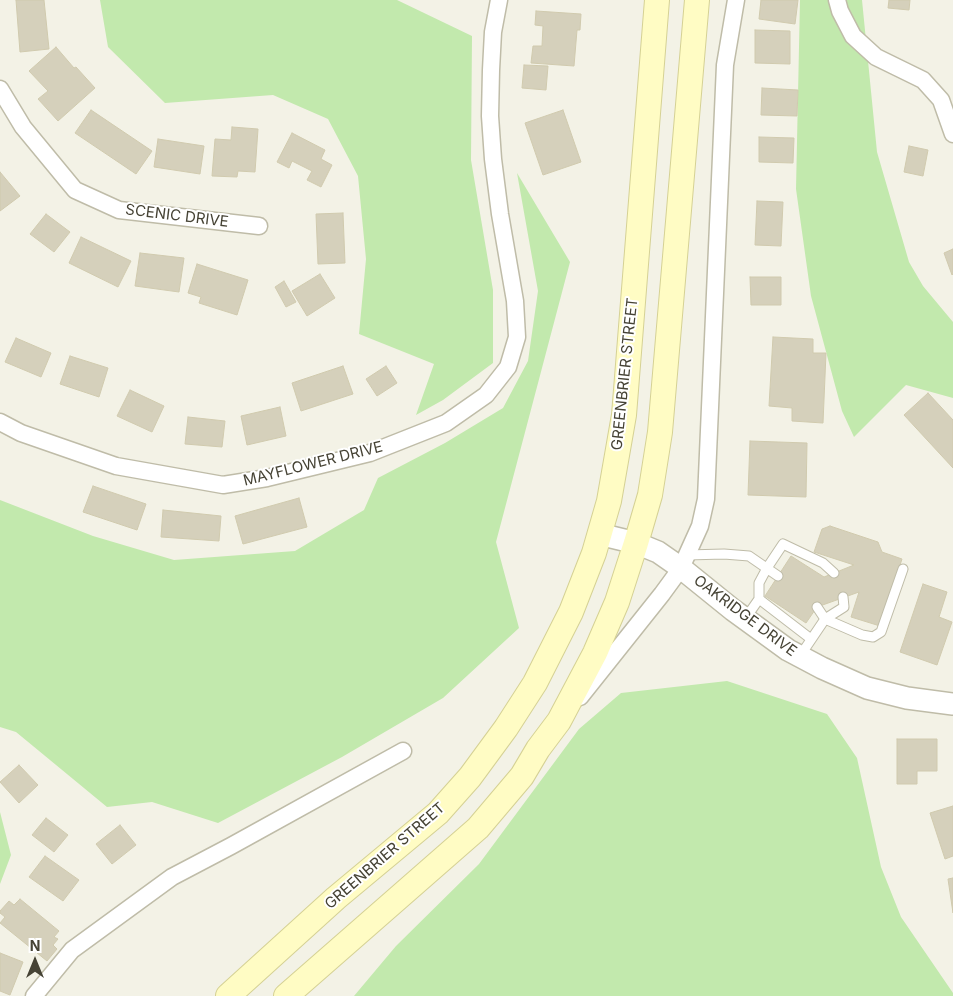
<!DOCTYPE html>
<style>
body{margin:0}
#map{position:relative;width:953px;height:996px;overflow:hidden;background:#f3f2e6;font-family:Inter,sans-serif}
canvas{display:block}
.north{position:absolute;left:10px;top:936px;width:50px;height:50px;-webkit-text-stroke:4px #fff;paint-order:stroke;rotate:0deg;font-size:14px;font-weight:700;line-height:20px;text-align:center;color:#464335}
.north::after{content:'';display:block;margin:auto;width:18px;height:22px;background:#464335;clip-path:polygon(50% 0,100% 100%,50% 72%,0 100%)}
</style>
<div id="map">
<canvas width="953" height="996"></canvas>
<div class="north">N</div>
</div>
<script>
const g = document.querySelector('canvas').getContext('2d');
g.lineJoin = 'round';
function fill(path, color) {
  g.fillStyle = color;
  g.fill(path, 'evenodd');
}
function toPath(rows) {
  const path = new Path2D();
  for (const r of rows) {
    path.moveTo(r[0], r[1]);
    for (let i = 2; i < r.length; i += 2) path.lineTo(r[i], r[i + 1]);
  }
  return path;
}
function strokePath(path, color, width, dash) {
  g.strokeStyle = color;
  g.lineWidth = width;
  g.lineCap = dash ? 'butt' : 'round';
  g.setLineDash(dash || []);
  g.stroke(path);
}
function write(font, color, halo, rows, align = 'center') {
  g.font = font + ' Inter,sans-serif';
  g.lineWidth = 4;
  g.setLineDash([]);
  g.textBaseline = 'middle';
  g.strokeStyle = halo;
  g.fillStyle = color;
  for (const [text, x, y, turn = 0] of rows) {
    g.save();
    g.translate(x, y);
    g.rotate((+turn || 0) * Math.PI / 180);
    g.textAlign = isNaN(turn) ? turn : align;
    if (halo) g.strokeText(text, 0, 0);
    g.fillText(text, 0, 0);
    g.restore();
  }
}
const green = toPath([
 [100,0,397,0,472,36,471,160,493,290,493,363,443,400,416,415,434,364,359,334,366,259,358,176,328,119,273,95,165,103,108,47],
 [800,0,862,0,877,152,909,262,923,286,953,322,953,398,906,385,854,437,842,411,811,296,796,189],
 [517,173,570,262,496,542,519,628,443,698,342,757,218,823,152,802,107,807,16,732,0,727,0,500,93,536,174,560,295,551,364,510,378,478,445,443,503,408,528,361,538,291],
 [727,681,827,714,857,758,881,867,901,917,953,993,953,996,354,996,396,946,479,864,579,729,621,693],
 [0,812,11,855,0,884]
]);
const building = toPath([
 [16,0,44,0,49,49,20,52,16,0],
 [761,0,798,0,795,24,759,19,761,0],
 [889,0,910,0,909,10,888,8,889,0],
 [536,11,581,14,580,30,577,30,574,66,531,63,533,46,542,46,543,26,535,25,536,11],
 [755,30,790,31,790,64,755,63,755,30],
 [56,47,74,68,76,67,95,88,58,121,38,99,48,91,29,71,56,47],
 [524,65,548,66,546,90,522,88,524,65],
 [762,88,798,90,797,116,761,115,762,88],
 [91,110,152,151,136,174,75,133,91,110],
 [563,110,581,162,543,175,525,123,563,110],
 [232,127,258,129,255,172,238,171,237,177,212,176,215,139,231,140,232,127],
 [292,133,325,150,321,159,332,165,321,187,307,180,312,171,292,161,289,168,277,162,292,133],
 [759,137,794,138,793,163,759,162,759,137],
 [158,139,204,146,200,174,154,167,158,139],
 [909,146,928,150,923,176,904,172,909,146],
 [0,172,20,196,0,211,0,172],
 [757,201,783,202,781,246,755,245,757,201],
 [343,213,345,263,318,264,316,214,343,213],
 [46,214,70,232,54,252,30,234,46,214],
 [81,237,131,261,118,287,69,263,81,237],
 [953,249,953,274,952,275,944,253,953,249],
 [140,253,184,258,179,292,135,286,140,253],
 [197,264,248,280,237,315,199,303,201,297,188,293,197,264],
 [320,274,335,298,307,316,292,291,320,274],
 [750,277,781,277,781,305,751,305,750,277],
 [284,281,296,302,286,307,275,287,284,281],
 [773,337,813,339,813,353,826,353,823,423,792,421,792,408,769,406,773,337],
 [16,338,51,353,41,377,5,362,16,338],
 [70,356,108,368,99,397,60,384,70,356],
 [343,366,353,394,301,411,292,383,343,366],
 [386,366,397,383,377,396,366,379,386,366],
 [130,390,164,406,152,432,117,416,130,390],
 [928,393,953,420,953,468,904,415,928,393],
 [280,407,286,436,247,445,241,416,280,407],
 [188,417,225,421,222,447,185,444,188,417],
 [750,441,807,443,806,497,748,495,750,441],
 [93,486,146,504,137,530,83,512,93,486],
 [299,498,307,527,243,544,235,516,299,498],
 [163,510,221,516,219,541,161,537,163,510],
 [830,526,878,542,882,552,902,559,880,626,851,617,859,592,817,607,806,623,765,596,791,556,824,577,854,565,814,552,822,529,830,526],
 [923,584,947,592,939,617,952,622,937,665,900,652,923,584],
 [897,739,937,739,937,771,917,771,917,784,897,784,897,739],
 [19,765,38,785,19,803,0,782,19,765],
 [953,806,953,856,945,859,930,813,953,806],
 [46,818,68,835,54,852,32,835,46,818],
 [120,825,136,845,112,864,96,844,120,825],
 [45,856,79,880,63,901,29,877,45,856],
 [953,878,953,913,948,879,953,878],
 [20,899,59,931,54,937,58,939,53,945,57,949,47,961,0,923,5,917,0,913,0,911,9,901,14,905,20,899],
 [0,953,23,962,10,995,0,991,0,953]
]);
const service = toPath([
 [687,555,724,554,749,556,778,576],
 [817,607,825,619,862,635,873,637,881,632,903,569],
 [745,619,759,599],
 [811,639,759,599,759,583,767,568,783,544,823,563,834,573],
 [800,656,825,619,844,607,843,597]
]);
const minor = toPath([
 [837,0,840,11,853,36,876,57,923,80,941,100,953,134],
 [0,89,23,127,75,190,119,210,259,226],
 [0,422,21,433,116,466,223,485,267,478,370,453,446,423,486,395,508,367,517,337,515,301,500,214,493,159,490,116,491,70,493,32,499,0],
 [580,697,662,594,681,568,700,526,706,499,725,65,736,0],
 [34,996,72,950,172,877,231,846,403,751]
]);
const tertiary = toPath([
 [599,534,636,543,658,552,681,568,733,610,788,650,822,668,867,688,907,698,953,704]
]);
const secondary = toPath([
 [228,996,336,898,438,813,470,777,506,728,535,683,571,612,594,553,609,501,624,415,657,0],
 [286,996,478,828,522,776,538,749,559,721,595,653,617,602,636,543,650,495,660,432,697,0]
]);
const streetNames = [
 ["SCENIC DRIVE",177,216,7],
 ["GREENBRIER STREET",625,374,-84],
 ["MAYFLOWER DRIVE",313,464,-14],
 ["OAKRIDGE DRIVE",745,616,37],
 ["GREENBRIER STREET",385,856,-41]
];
fill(green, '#c2e9ad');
fill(building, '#d5d0bb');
strokePath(building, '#d0caae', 1);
strokePath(service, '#bfbca8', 11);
strokePath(minor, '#bfbca8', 19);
strokePath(tertiary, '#bfbca8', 24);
strokePath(secondary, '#d5d194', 26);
strokePath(service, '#fff', 9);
strokePath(minor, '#fff', 16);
strokePath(tertiary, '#fff', 21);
strokePath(secondary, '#fffcc4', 24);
write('15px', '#464335', '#fff', streetNames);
</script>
